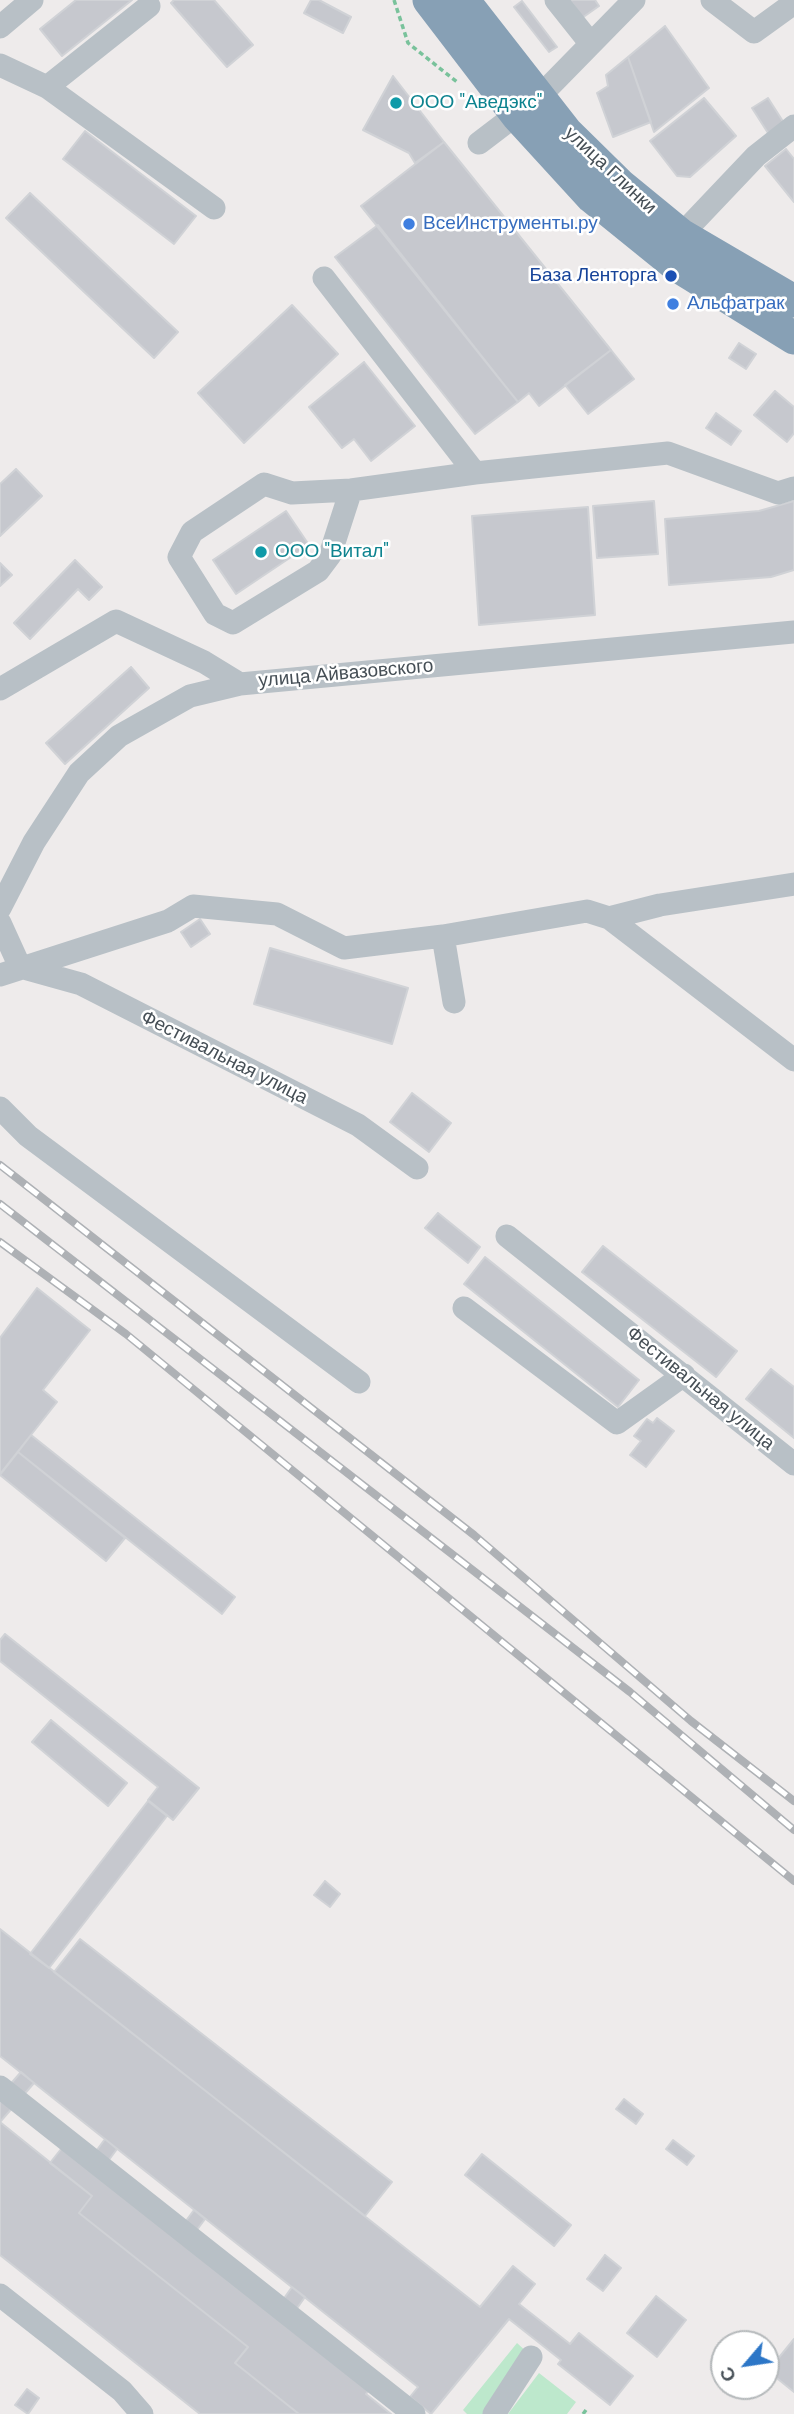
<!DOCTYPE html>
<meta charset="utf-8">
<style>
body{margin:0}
#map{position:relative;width:794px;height:2414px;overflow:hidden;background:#eeebeb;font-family:"DM Sans",sans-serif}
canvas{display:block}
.north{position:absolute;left:710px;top:2330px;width:70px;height:70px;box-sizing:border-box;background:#fff;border:2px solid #b5b9bb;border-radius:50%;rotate:241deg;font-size:19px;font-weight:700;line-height:28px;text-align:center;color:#464f56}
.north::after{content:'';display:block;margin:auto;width:24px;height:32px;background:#2c76c7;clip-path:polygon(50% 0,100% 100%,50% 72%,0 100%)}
</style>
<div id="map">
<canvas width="794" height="2414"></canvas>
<div class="north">С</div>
</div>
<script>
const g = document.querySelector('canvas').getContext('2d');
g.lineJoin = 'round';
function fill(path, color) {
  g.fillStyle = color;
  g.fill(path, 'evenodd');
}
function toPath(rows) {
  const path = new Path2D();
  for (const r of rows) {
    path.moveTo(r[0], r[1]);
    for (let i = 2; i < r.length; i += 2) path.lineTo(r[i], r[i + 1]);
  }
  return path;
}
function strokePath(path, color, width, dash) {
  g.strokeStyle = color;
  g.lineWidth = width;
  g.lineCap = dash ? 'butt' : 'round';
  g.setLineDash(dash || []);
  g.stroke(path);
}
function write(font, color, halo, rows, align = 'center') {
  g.font = font + ' "DM Sans",sans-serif';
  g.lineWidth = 5;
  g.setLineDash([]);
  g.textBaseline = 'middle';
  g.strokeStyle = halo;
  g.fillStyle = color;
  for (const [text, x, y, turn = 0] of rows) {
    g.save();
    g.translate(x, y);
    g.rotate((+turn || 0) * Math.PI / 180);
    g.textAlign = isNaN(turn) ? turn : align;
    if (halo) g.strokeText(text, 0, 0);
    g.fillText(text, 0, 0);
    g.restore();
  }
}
const green = toPath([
 [517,2343,528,2353,487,2414,467,2414,463,2410],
 [539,2373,576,2402,567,2414,508,2414]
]);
const building = toPath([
 [76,0,132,0,62,56,40,29,76,0],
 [174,0,214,0,253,45,227,67,171,3,174,0],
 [311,0,319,0,351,17,343,33,304,13,311,0],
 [570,0,595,0,599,6,582,18,570,0],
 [522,1,557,47,549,52,514,7,522,1],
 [665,26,709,88,654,132,628,57,665,26],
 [628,57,651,122,613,137,597,93,608,86,606,75,628,57],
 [393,76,444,142,415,163,409,153,363,130,393,76],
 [704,98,736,136,690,177,677,176,650,141,704,98],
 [768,98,784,123,768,133,752,108,768,98],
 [85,131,196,216,174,244,63,159,85,131],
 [444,142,611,350,539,406,529,393,518,402,361,206,444,142],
 [786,149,794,159,794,202,765,166,786,149],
 [30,193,178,332,154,358,6,218,30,193],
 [378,225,518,402,475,434,335,257,378,225],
 [292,305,338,354,244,443,198,393,292,305],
 [739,343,756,354,746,369,729,358,739,343],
 [611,350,634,379,588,414,565,385,611,350],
 [364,362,415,426,371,461,354,439,342,448,309,407,364,362],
 [775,391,794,407,794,433,787,442,754,415,775,391],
 [716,413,741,431,731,445,706,428,716,413],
 [16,469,42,496,0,536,0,484,16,469],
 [654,501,658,554,597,558,593,506,654,501],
 [794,501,794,570,771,577,669,585,665,519,759,511,794,501],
 [588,507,595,615,479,625,472,516,588,507],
 [286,511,309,545,236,594,213,560,286,511],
 [75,560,102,587,89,600,78,589,30,639,14,623,75,560],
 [0,563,12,575,0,586,0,563],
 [131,667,149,688,65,764,46,743,131,667],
 [200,919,210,934,191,947,181,932,200,919],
 [270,948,408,988,392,1044,254,1004,270,948],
 [412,1093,451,1123,429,1152,390,1122,412,1093],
 [438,1213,480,1247,468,1263,425,1228,438,1213],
 [603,1246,737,1351,716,1377,582,1272,603,1246],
 [485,1257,639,1380,618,1407,464,1284,485,1257],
 [37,1288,90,1330,43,1390,57,1402,0,1474,0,1338,37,1288],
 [771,1369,794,1387,794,1438,746,1399,771,1369],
 [657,1418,674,1431,646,1467,630,1455,641,1441,634,1436,647,1419,653,1423,657,1418],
 [31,1435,235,1597,222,1614,18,1452,31,1435],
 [18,1452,125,1538,106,1561,0,1475,18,1452],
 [5,1634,199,1788,173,1820,148,1800,158,1787,0,1661,0,1640,5,1634],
 [51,1720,127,1783,108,1806,32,1742,51,1720],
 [148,1801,167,1816,49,1968,30,1954,148,1801],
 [325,1881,340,1894,330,1907,314,1895,325,1881],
 [0,1929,480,2307,513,2266,535,2284,519,2304,570,2344,579,2333,633,2376,610,2405,558,2364,561,2360,509,2319,431,2414,410,2397,418,2387,0,2056,0,1929],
 [80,1939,392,2182,365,2216,54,1972,80,1939],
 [21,2072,34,2083,0,2122,0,2096,21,2072],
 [624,2099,643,2114,636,2124,616,2109,624,2099],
 [0,2122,92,2196,79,2213,248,2347,235,2363,299,2414,200,2414,0,2255,0,2122],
 [105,2139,117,2149,100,2172,88,2162,105,2139],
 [673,2140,694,2156,687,2165,666,2149,673,2140],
 [65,2144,371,2387,366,2394,391,2414,299,2414,235,2363,248,2347,79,2213,92,2196,50,2163,65,2144],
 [482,2154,571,2225,554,2246,465,2175,482,2154],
 [194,2210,205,2219,188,2242,177,2233,194,2210],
 [605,2255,621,2268,603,2291,587,2279,605,2255],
 [292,2287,305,2297,288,2321,275,2311,292,2287],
 [656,2296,686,2320,657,2357,627,2333,656,2296],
 [794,2339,794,2392,768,2371,794,2339],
 [27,2389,39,2398,28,2414,15,2405,27,2389]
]);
const path = toPath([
 [394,0,408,43,457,82],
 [583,2414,586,2410]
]);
const minor = toPath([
 [556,0,591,44],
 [712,0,754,32,794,3],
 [0,27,32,0],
 [0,65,47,87,214,208],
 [47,87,149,6],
 [479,143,538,98,634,0],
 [681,235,756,156,794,126],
 [324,278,475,473,668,453,778,493,794,488],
 [351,490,330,555,318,571,233,623,215,614,179,557,192,532,264,484,292,493,351,490,475,473],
 [0,689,116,621,204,662,240,684],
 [0,908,34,842,79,773,119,736,190,696,240,684,794,632],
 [609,918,794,1060],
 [0,923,20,967],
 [20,967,81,984,358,1125,417,1168],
 [0,975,168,921,193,906,277,914,344,948,443,936],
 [454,1002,443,936,587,911,609,918,660,905,794,884],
 [0,1108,28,1136,359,1382],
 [507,1236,794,1464],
 [464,1308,617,1423,684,1375],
 [0,2087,414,2414],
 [0,2295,122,2391,142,2414],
 [494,2414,531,2357]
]);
const highway = toPath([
 [429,0,517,115,592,197,676,265,794,338],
 [463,0,566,132,620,185,681,235,794,301]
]);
const rail = toPath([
 [0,1165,474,1535,691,1721,794,1801],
 [0,1204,630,1692,794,1830],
 [0,1242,126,1334,794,1881]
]);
const markers = [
 [396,103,7,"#0f9aa8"],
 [409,224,7,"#3f7fe0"],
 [671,276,7,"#1a4fb4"],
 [673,304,7,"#3f7fe0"],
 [261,552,7,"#0f9aa8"]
];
const cultureNames = [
 ["ООО \"Аведэкс\"",410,103],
 ["ООО \"Витал\"",275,552]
];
const streetNames = [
 ["улица Глинки",610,171,43],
 ["улица Айвазовского",346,674,-5],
 ["Фестивальная улица",224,1058,27],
 ["Фестивальная улица",700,1389,39]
];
const shopNames = [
 ["ВсеИнструменты.ру",423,224],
 ["Альфатрак",687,304]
];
const transitNames = [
 ["База Ленторга",657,276]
];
fill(green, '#bde8cc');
fill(building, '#c6c8ce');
strokePath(building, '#d0d2d6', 2);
strokePath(path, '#79c29b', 3.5, [5, 3.5]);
strokePath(minor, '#b8c0c6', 23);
strokePath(highway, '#87a0b5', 33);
strokePath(rail, '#aeb1b5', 8);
strokePath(rail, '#fff', 5, [16]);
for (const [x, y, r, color] of markers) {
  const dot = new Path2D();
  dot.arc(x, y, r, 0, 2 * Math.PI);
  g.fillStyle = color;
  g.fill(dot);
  strokePath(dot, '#fff', 2.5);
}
write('19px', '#0d838f', '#fff', cultureNames, 'left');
write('19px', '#464f56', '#fff', streetNames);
write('19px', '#366cbe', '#fff', shopNames, 'left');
write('19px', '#164399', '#fff', transitNames, 'right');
</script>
